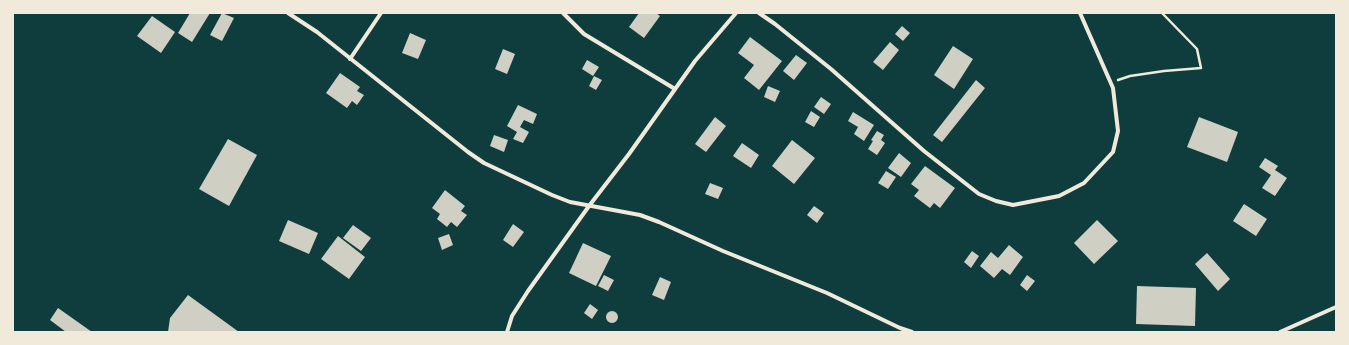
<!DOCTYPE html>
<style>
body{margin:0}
#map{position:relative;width:1349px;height:345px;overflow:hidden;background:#0f3d3e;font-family:Spectral,serif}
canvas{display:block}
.frame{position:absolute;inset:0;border:14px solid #f1e9da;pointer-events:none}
</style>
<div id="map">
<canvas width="1349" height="345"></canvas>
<div class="frame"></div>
</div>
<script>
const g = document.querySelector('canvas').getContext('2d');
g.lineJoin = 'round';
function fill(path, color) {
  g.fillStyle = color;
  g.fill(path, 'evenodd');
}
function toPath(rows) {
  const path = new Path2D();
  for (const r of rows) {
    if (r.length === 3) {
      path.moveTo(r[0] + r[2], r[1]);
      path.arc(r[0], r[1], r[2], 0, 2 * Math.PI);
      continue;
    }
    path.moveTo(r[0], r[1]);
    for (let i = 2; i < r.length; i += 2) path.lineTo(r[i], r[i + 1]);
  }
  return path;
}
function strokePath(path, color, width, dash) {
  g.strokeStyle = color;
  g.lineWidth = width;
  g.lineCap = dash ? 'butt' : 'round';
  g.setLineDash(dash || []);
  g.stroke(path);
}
const building = toPath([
 [190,13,210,13,192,42,178,33],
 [222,13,234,18,222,41,210,35],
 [639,13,656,13,660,16,644,38,629,27],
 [152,16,175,32,161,53,137,36],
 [902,26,910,33,903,41,895,34],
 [410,33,426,40,418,59,402,53],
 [750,37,782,61,759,90,744,78,754,65,738,53],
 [890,42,899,50,883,70,873,62],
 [953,46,973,59,954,89,934,75],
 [503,49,515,54,507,74,495,69],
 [796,55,807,63,794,80,783,71],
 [587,60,599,67,593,76,582,69],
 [340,73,360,87,357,91,364,95,357,105,352,101,347,108,326,93],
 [594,76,602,80,596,90,589,86],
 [976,80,985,88,942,142,933,135],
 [768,86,780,91,775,102,764,97],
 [821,97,831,104,824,114,814,107],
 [518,105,537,114,533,124,524,120,520,127,529,132,523,143,513,139,517,132,507,126],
 [811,111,820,117,814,127,805,122],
 [853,112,874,125,864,141,854,134,858,127,848,121],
 [715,117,726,126,706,152,695,144],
 [1199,117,1238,132,1227,162,1187,147],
 [877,131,884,135,881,140,885,143,877,155,868,149,873,141,871,140],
 [494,135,508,140,504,152,490,146],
 [228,139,257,155,229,206,199,189],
 [792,140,815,158,794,184,772,166],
 [742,143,759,155,751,168,733,156],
 [899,153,911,163,901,177,888,168],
 [1265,158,1278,166,1275,170,1287,178,1275,196,1262,188,1271,175,1259,167],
 [925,166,955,188,940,208,934,203,930,208,914,196,919,190,911,184],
 [886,171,896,177,888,189,878,183],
 [710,183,723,188,718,199,705,194],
 [445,190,465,206,461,211,467,215,457,227,451,222,447,227,437,219,440,214,432,208],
 [1244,204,1267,219,1256,236,1233,221],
 [814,206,824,213,817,223,807,215],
 [288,220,318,233,309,254,279,241],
 [1097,220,1118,241,1094,264,1074,243],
 [513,224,524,232,513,247,503,240],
 [353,225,371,238,361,251,343,238],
 [449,234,453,245,442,250,438,238],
 [338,236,365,257,349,279,321,259],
 [583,243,611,256,596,286,569,273],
 [1009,245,1023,257,1010,275,1002,269,994,278,980,266,991,252,998,258],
 [972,251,979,256,971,268,964,262],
 [1207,253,1230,279,1218,291,1195,264],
 [604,275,614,280,608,291,598,286],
 [1027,275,1035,281,1027,291,1020,285],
 [660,277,671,282,664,300,652,295],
 [1137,286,1196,288,1195,326,1136,324],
 [188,295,239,332,168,332,170,318],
 [590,304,598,310,592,319,584,313],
 [58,308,92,332,66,332,50,320],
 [612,317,6]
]);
const path = toPath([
 [1118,80,1130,76,1164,71,1201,68,1197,49,1162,13]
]);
const minor = toPath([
 [288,13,317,32,468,152,484,163,552,195,570,202,640,215,659,222,723,251,827,293,900,328,912,332],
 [563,13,584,34,675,89],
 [759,13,775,24,831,69,924,151,979,194,996,201,1013,205,1059,196,1084,183,1113,152,1118,131,1113,88,1080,13],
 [350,59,381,13],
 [507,332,512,316,528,291,589,206,629,154,695,61,736,13],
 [1280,332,1336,307]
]);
fill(building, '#cfcfc3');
strokePath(path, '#f1e9da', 2.5);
strokePath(minor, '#f1e9da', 4);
</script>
